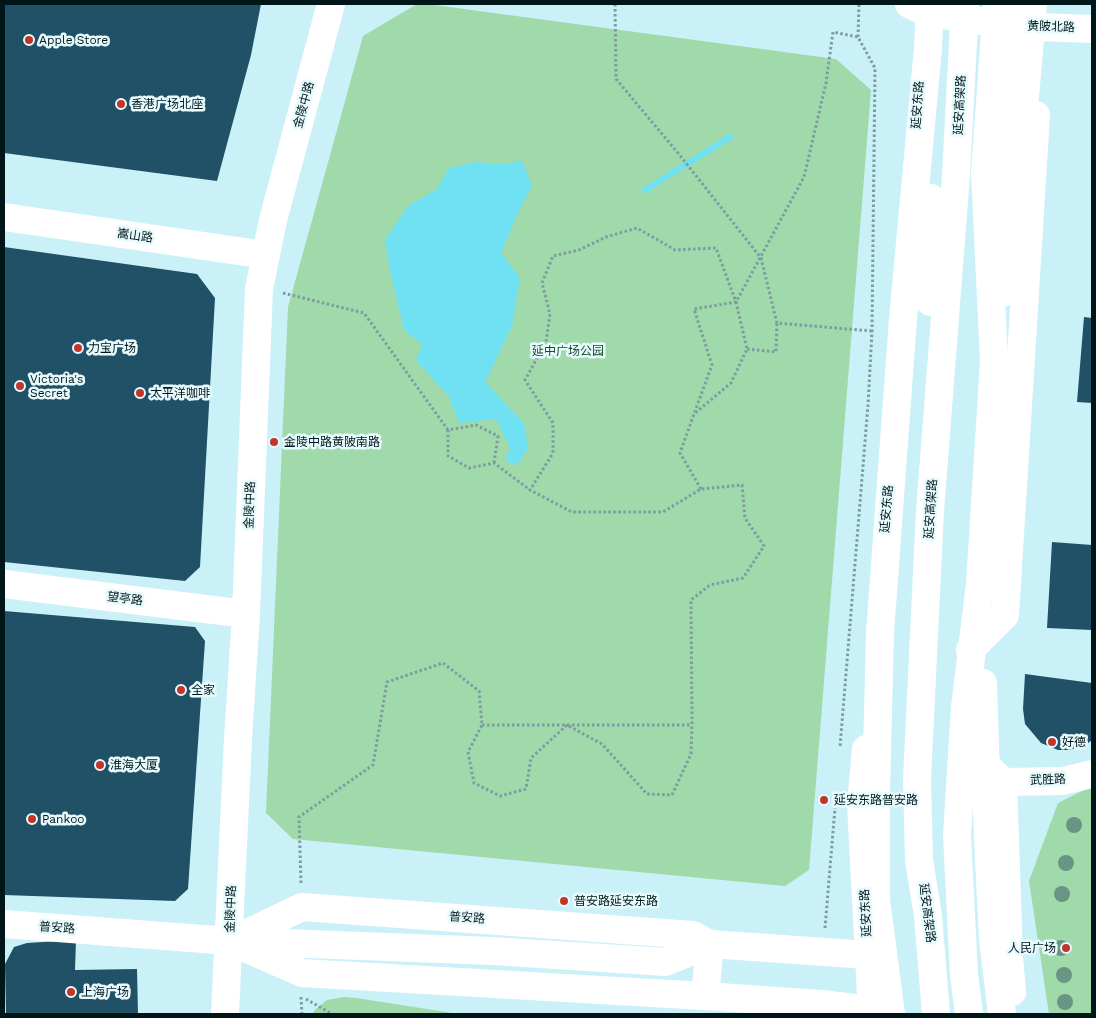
<!DOCTYPE html>
<meta charset="utf-8">
<style>
body{margin:0}
#map{position:relative;width:1096px;height:1018px;overflow:hidden;background:#caf1f8;font-family:"Work Sans",sans-serif}
canvas{display:block}
.frame{position:absolute;inset:0;border:5px solid #001619;pointer-events:none}
</style>
<div id="map">
<canvas width="1096" height="1018"></canvas>
<div class="frame"></div>
</div>
<script>
const g = document.querySelector('canvas').getContext('2d');
g.lineJoin = 'round';
function fill(path, color) {
  g.fillStyle = color;
  g.fill(path, 'evenodd');
}
function toPath(rows) {
  const path = new Path2D();
  for (const r of rows) {
    path.moveTo(r[0], r[1]);
    for (let i = 2; i < r.length; i += 2) path.lineTo(r[i], r[i + 1]);
  }
  return path;
}
function strokePath(path, color, width, dash) {
  g.strokeStyle = color;
  g.lineWidth = width;
  g.lineCap = dash ? 'butt' : 'round';
  g.setLineDash(dash || []);
  g.stroke(path);
}
function write(font, color, halo, rows, align = 'center') {
  g.font = font + ' "Work Sans","Noto Sans SC",sans-serif';
  g.lineWidth = 5;
  g.setLineDash([]);
  g.textBaseline = 'middle';
  g.strokeStyle = halo;
  g.fillStyle = color;
  for (const [text, x, y, turn = 0] of rows) {
    g.save();
    g.translate(x, y);
    g.rotate((+turn || 0) * Math.PI / 180);
    g.textAlign = isNaN(turn) ? turn : align;
    if (halo) g.strokeText(text, 0, 0);
    g.fillText(text, 0, 0);
    g.restore();
  }
}
const green = toPath([
 [417,4,427,4,836,59,871,90,809,870,785,886,293,839,266,813,288,307,363,36],
 [1092,786,1092,1014,1049,1014,1029,881,1058,803],
 [344,997,356,998,459,1014,312,1014,316,1009,327,1000]
]);
const water = toPath([
 [522,161,532,186,519,210,501,253,520,278,512,326,485,382,524,423,528,448,517,465,505,461,510,448,496,419,459,423,448,395,416,361,422,344,404,330,390,271,385,240,408,206,437,189,449,168,474,162,505,164]
]);
const stream = toPath([
 [645,190,730,137]
]);
const building = toPath([
 [4,4,261,4,251,55,217,181,4,153],
 [4,247,197,274,215,298,200,567,185,581,4,562],
 [1084,317,1092,318,1092,403,1077,402],
 [1052,542,1092,545,1092,630,1047,628],
 [4,611,195,627,205,641,188,889,175,901,4,895],
 [1025,674,1092,683,1092,740,1083,747,1067,750,1058,750,1041,743,1025,724,1023,709],
 [76,940,75,970,137,969,138,1014,6,1014,5,964,14,947,27,943]
]);
const path = toPath([
 [615,4,616,79,678,153,761,258,777,323,872,331],
 [858,37,859,4],
 [283,293,364,313,448,430],
 [747,349,776,352,777,323],
 [494,463,498,436,476,425,448,430,448,456,469,468,494,463,530,490],
 [701,489,680,453,694,414,731,383,747,349,736,302,804,177,826,83,833,32,858,37,875,68,872,331,868,405,840,747],
 [482,725,692,725],
 [301,883,299,817,373,765,387,682,443,663,479,691,482,725,468,752,474,783,500,796,526,789,531,758,567,725,602,744,647,794,672,795,691,754,692,725,691,600,710,585,743,578,764,546,745,518,742,485,701,489,663,512,572,512,530,490,553,453,553,423,525,380,546,342,550,314,542,283,553,256,579,250,606,237,637,228,675,250,716,248,736,302,694,309,712,365,694,414],
 [825,928,835,808],
 [301,997,302,1014],
 [306,999,332,1014]
]);
const minor = toPath([
 [909,4,925,12,1010,26,1092,29],
 [4,217,266,255],
 [4,584,246,614],
 [1003,782,1063,781,1092,774],
 [4,924,230,941,493,951,665,962,710,944],
 [233,940,302,907,693,935,710,944,868,955],
 [245,948,302,973,705,996,821,1004,872,1010],
 [705,996,710,944],
 [225,1014,238,739,246,614,259,289,273,220,331,4]
]);
const major = toPath([
 [997,231,1012,4],
 [970,650,1005,615,1036,115],
 [866,749,861,804,872,1014],
 [974,753,1003,782,1009,957,1012,992]
]);
const highway = toPath([
 [1003,293,1017,190,1033,4],
 [930,302,931,198],
 [983,683,988,839,993,939,1002,1014],
 [891,1014,876,900,876,792,880,633,903,319,928,48,930,4],
 [936,1014,928,916,919,860,917,779,930,511,956,175,965,4],
 [969,1014,964,975,957,835,965,707,980,584,994,361,985,173,997,4]
]);
const trees = [
 [1074,825],
 [1066,863],
 [1062,894],
 [1061,948],
 [1064,975],
 [1065,1002]
];
const markers = [
 [29,40,5,"#c23528"],
 [121,104,5,"#c23528"],
 [78,348,5,"#c23528"],
 [20,386,5,"#c23528"],
 [140,393,5,"#c23528"],
 [274,442,5,"#c23528"],
 [181,690,5,"#c23528"],
 [1052,742,5,"#c23528"],
 [100,765,5,"#c23528"],
 [824,800,5,"#c23528"],
 [32,819,5,"#c23528"],
 [564,901,5,"#c23528"],
 [1066,948,5,"#c23528"],
 [71,992,5,"#c23528"]
];
const streetNames = [
 ["黄陂北路",1051,27,2],
 ["金陵中路",304,105,-75],
 ["延安东路",918,105,-86],
 ["延安高架路",960,105,-87],
 ["嵩山路",135,236,8],
 ["金陵中路",250,505,-88],
 ["延安东路",887,509,-85],
 ["延安高架路",931,509,-86],
 ["望亭路",125,599,7],
 ["武胜路",1048,780,-2],
 ["金陵中路",231,909,-88],
 ["延安东路",866,913,-93],
 ["延安高架路",927,913,83],
 ["普安路",467,918,4],
 ["普安路",57,928,4]
];
const poiNames = [
 ["Apple Store",39,40],
 ["香港广场北座",131,104],
 ["力宝广场",88,348],
 ["Victoria's",30,379],
 ["Secret",30,393],
 ["太平洋咖啡",150,393],
 ["金陵中路黄陂南路",284,442],
 ["全家",191,690],
 ["好德",1062,742],
 ["淮海大厦",110,765],
 ["延安东路普安路",834,800],
 ["Pankoo",42,819],
 ["普安路延安东路",574,901],
 ["人民广场",1056,948,"right"],
 ["上海广场",81,992]
];
const parkNames = [
 ["延中广场公园",568,351]
];
fill(green, '#a0d9aa');
fill(water, '#70e0f3');
strokePath(stream, '#70e0f3', 6);
fill(building, '#205166');
strokePath(path, '#7c9ca2', 3, [2.5, 2.5]);
strokePath(minor, '#fff', 28);
strokePath(major, '#fff', 28);
strokePath(highway, '#fff', 28);
g.fillStyle = '#699584';
for (const [x, y] of trees) {
  g.beginPath();
  g.arc(x, y, 8, 0, 2 * Math.PI);
  g.fill();
}
for (const [x, y, r, color] of markers) {
  const dot = new Path2D();
  dot.arc(x, y, r, 0, 2 * Math.PI);
  g.fillStyle = color;
  g.fill(dot);
  strokePath(dot, '#e7fafe', 2);
}
write('12px', '#001619', '#e7fafe', streetNames);
write('12px', '#001619', '#e7fafe', poiNames, 'left');
write('12px', '#194a26', '#e7fafe', parkNames);
</script>
